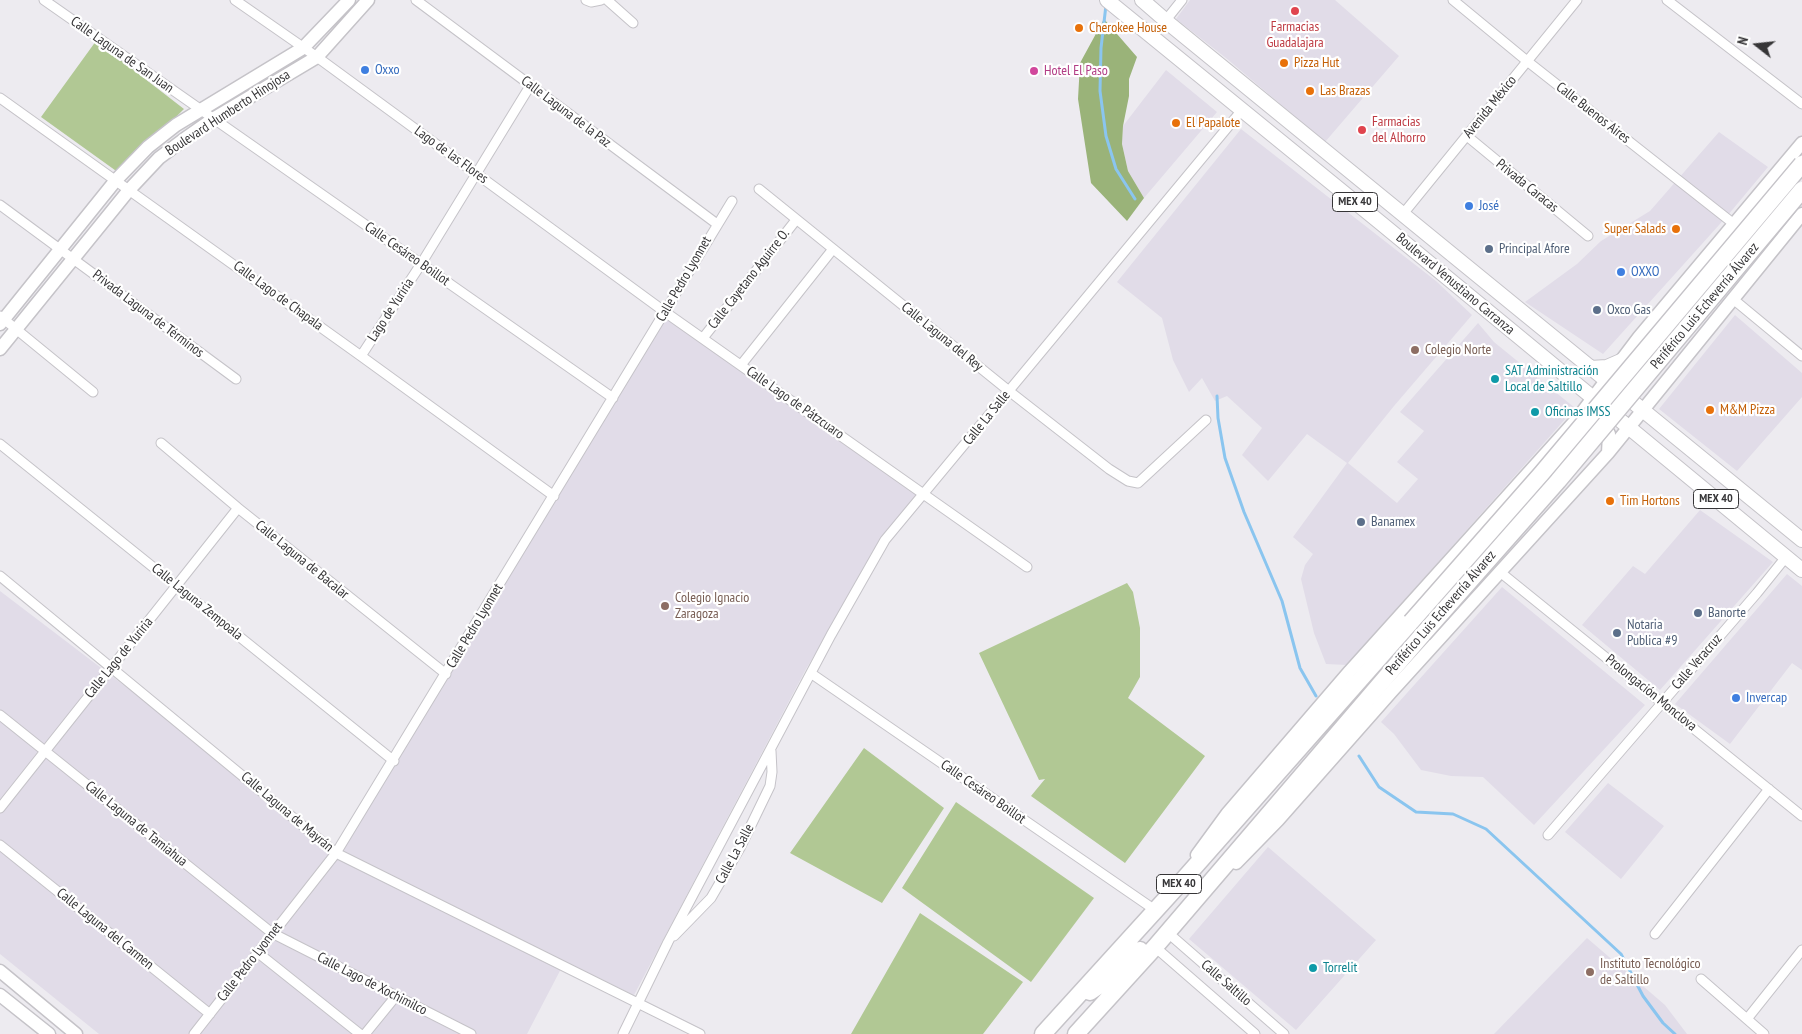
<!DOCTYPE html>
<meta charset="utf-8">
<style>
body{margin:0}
#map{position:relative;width:1802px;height:1034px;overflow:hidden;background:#edebf0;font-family:"PT Sans Narrow",sans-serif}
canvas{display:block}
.north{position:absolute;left:1732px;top:20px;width:50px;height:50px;-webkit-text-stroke:4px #fff;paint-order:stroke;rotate:286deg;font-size:14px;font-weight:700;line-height:20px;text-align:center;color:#363537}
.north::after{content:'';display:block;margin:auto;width:18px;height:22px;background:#363537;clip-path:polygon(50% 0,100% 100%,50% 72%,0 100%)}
</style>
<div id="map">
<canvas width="1802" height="1034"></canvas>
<div class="north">N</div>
</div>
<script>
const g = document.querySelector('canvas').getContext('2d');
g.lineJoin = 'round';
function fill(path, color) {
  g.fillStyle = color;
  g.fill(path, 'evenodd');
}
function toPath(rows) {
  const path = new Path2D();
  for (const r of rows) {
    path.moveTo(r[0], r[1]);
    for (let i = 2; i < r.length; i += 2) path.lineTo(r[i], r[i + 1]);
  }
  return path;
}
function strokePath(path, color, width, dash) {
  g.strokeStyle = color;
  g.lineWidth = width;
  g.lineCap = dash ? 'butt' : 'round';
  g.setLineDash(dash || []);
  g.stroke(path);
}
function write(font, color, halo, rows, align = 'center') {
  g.font = font + ' "PT Sans Narrow",sans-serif';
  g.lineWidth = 4.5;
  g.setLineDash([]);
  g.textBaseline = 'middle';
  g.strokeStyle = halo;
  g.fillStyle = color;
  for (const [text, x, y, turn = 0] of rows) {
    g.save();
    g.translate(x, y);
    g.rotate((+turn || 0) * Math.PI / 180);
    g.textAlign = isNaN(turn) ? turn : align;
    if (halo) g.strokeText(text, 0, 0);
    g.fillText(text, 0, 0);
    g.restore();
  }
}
const built = toPath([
 [1190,0,1335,0,1399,56,1325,142,1226,58,1176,19],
 [1166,70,1217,112,1144,198,1128,171,1122,144,1123,126],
 [1241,129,1436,281,1472,315,1394,406,1348,463,1397,503,1418,479,1397,462,1424,431,1400,412,1478,323,1494,342,1575,408,1347,665,1326,664,1314,633,1301,579,1305,565,1313,554,1293,537,1347,463,1307,434,1268,481,1242,455,1262,428,1227,396,1215,401,1202,378,1189,392,1173,360,1162,318,1117,282],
 [1719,132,1768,167,1728,215,1603,354,1525,302,1577,264,1601,241,1650,211],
 [665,312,924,493,882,543,806,669,634,995,490,926,563,965,527,1034,99,1034,0,954,0,591,339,849],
 [1735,315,1802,373,1802,397,1737,471,1659,409],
 [1700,510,1773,562,1660,690,1582,625,1633,566,1645,574],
 [1787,574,1802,586,1802,670,1792,663,1730,744,1675,704],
 [1502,587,1645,705,1534,825,1483,777,1451,776,1421,770,1394,734,1381,722],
 [1608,783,1664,826,1621,879,1565,832],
 [1268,847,1376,940,1296,1030,1189,939],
 [1587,938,1665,1005,1687,1034,1494,1034]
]);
const green = toPath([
 [96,41,184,109,119,173,41,117],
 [1127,583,1133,592,1140,628,1140,677,1128,698,1205,756,1125,863,1031,796,1045,779,1039,780,979,653],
 [864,748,944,808,882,903,790,853],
 [956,802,1094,898,1031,982,902,888],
 [920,913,1023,982,983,1034,851,1034]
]);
const forest = toPath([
 [1104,19,1137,57,1129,79,1129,96,1123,126,1122,144,1128,171,1144,198,1127,221,1091,183,1078,99,1080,63]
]);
const stream = toPath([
 [1106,5,1101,48,1100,91,1106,136,1116,169,1135,199],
 [1217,396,1218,418,1225,458,1244,512,1282,601,1300,668,1316,696],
 [1359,756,1379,787,1416,812,1453,814,1486,829,1621,954,1643,996,1663,1023,1675,1034]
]);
const street = toPath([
 [44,0,613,398],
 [235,0,317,57,665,312,1027,567],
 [416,0,717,224],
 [586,0,591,2,601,0],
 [607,0,633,23],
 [1453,0,1527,61,1734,224],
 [1667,0,1802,104],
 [1166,20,1182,0],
 [0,98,361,356,554,496],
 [1467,136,1588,236],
 [759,189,1009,391,1109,469,1128,481,1138,483,1206,420],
 [0,205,236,379],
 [1403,214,1577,0],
 [1733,299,1802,356],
 [0,316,93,392],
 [703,338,796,220],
 [361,356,421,264,530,86],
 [741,365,833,249],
 [161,443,238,508,446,674],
 [0,444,394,761],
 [1500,572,1802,816],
 [0,576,336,853,700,1034],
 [812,674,1155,910],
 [0,715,272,933,471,1034],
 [0,808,238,508],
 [1548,835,1757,593,1786,557],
 [0,845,210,1014],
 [1167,932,1284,1034],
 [1655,934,1769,789],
 [674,936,711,898,740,848,770,786,772,772,771,751],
 [1155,947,1255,1034],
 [257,952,360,1034],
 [1701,979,1764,1034],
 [1747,1019,1802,950],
 [194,1034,336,853,732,201],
 [365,1034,396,996],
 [623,1034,668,942,831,635,885,540,1242,110]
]);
const secondary = toPath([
 [0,324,116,180,148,147,176,125,303,48,349,0],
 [0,349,129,190,159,158,183,140,213,119,317,57,368,0],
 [1580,421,1592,419,1598,421,1605,427,1609,434,1608,453],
 [1197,855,1227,814,1350,671,1577,419,1639,337,1802,143],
 [1236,863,1278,820,1391,692,1608,453,1802,214],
 [0,971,76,1034],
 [0,995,49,1034]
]);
const primary = toPath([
 [1107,0,1382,224,1802,570],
 [1142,0,1172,26,1802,540],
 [1590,368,1607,367,1623,360]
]);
const highway = toPath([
 [1090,992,1103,983,1140,950],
 [1043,1034,1183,880,1411,622],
 [1076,1034,1155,947,1423,634]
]);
const highwayBridge = toPath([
 [1411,622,1542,473,1802,164],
 [1423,634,1558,481,1802,190]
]);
const markers = [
 [1295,11,5,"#e0444e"],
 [1079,28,5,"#e8710a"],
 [1284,63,5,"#e8710a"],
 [365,70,5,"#3f7fe0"],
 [1034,71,5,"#d1479c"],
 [1310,91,5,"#e8710a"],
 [1176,123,5,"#e8710a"],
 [1362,130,5,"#e0444e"],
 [1469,206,5,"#3f7fe0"],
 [1676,229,5,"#e8710a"],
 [1489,249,5,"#5c6f8a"],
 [1621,272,5,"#3f7fe0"],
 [1597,310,5,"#5c6f8a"],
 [1415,350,5,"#8d6e63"],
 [1495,379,5,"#0f9aa8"],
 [1710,410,5,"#e8710a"],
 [1535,412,5,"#0f9aa8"],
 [1610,501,5,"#e8710a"],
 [1361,522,5,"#5c6f8a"],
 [665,606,5,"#8d6e63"],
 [1698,613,5,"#5c6f8a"],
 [1617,633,5,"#5c6f8a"],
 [1736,698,5,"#3f7fe0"],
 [1313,968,5,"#0f9aa8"],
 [1590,972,5,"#8d6e63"]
];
const shields = [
 [1355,202,45],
 [1716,499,45],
 [1179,884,45]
];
const shieldNames = [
 ["MEX 40",1355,202],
 ["MEX 40",1716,499],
 ["MEX 40",1179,884]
];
const healthNames = [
 ["Farmacias",1295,27],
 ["Guadalajara",1295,43],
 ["Farmacias",1372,122,"left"],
 ["del Alhorro",1372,138,"left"]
];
const foodNames = [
 ["Cherokee House",1089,28],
 ["Pizza Hut",1294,63],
 ["Las Brazas",1320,91],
 ["El Papalote",1186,123],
 ["Super Salads",1666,229,"right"],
 ["M&M Pizza",1720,410],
 ["Tim Hortons",1620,501]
];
const streetNames = [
 ["Calle Laguna de San Juan",122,55,35],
 ["Avenida México",1490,107,-51],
 ["Calle Laguna de la Paz",566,112,37],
 ["Boulevard Humberto Hinojosa",228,113,-33],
 ["Calle Buenos Aires",1593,113,38],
 ["Lago de las Flores",451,155,36],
 ["Privada Caracas",1527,186,39],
 ["Calle Cesáreo Boillot",407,254,35],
 ["Calle Pedro Lyonnet",684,279,-60],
 ["Calle Cayetano Aguirre O.",749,279,-52],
 ["Boulevard Venustiano Carranza",1455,284,40],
 ["Calle Lago de Chapala",278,296,36],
 ["Periférico Luis Echeverría Álvarez",1705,306,-50],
 ["Lago de Yuriria",391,310,-57],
 ["Privada Laguna de Términos",148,314,37],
 ["Calle Laguna del Rey",942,337,39],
 ["Calle Lago de Pátzcuaro",795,403,35],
 ["Calle La Salle",987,418,-51],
 ["Calle Laguna de Bacalar",302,560,39],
 ["Calle Laguna Zempoala",197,602,39],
 ["Periférico Luis Echeverría Álvarez",1441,613,-49],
 ["Calle Pedro Lyonnet",475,626,-59],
 ["Calle Lago de Yuriria",119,658,-51],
 ["Calle Veracruz",1697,662,-49],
 ["Prolongación Monclova",1651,693,39],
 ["Calle Cesáreo Boillot",983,792,35],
 ["Calle Laguna de Mayrán",287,812,40],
 ["Calle Laguna de Tamiahua",136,824,39],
 ["Calle La Salle",735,854,-62],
 ["Calle Laguna del Carmen",105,929,39],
 ["Calle Pedro Lyonnet",250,962,-52],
 ["Calle Saltillo",1226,983,41],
 ["Calle Lago de Xochimilco",372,984,27]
];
const shopNames = [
 ["Oxxo",375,70],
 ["José",1479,206],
 ["OXXO",1631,272],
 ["Invercap",1746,698]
];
const hotelNames = [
 ["Hotel El Paso",1044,71]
];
const serviceNames = [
 ["Principal Afore",1499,249],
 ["Oxco Gas",1607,310],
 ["Banamex",1371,522],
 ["Banorte",1708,613],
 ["Notaria",1627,625],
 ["Publica #9",1627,641]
];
const educationNames = [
 ["Colegio Norte",1425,350],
 ["Colegio Ignacio",675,598],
 ["Zaragoza",675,614],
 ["Instituto Tecnológico",1600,964],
 ["de Saltillo",1600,980]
];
const cultureNames = [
 ["SAT Administración",1505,371],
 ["Local de Saltillo",1505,387],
 ["Oficinas IMSS",1545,412],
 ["Torrelit",1323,968]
];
fill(built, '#e1dce8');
fill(green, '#b1c894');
fill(forest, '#9ab379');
strokePath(stream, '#8ac5ef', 3);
strokePath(street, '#c5c3c8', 11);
strokePath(secondary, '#c5c3c8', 15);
strokePath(primary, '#c5c3c8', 16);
strokePath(highway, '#c5c3c8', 19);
strokePath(street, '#fff', 9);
strokePath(secondary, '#fff', 12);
strokePath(primary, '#fff', 14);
strokePath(highway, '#fff', 16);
strokePath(highwayBridge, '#c5c3c8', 19, []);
strokePath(highwayBridge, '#fff', 16);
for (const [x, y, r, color] of markers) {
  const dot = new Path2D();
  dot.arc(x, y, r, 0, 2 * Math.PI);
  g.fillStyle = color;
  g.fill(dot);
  strokePath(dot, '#fff', 2);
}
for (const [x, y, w] of shields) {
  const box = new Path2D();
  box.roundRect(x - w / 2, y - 9.5, w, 19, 4);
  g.fillStyle = '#fff';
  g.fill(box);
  strokePath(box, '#363537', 1);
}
write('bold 12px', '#363537', null, shieldNames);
write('14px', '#be3a42', '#fff', healthNames);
write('14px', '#c56008', '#fff', foodNames, 'left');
write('14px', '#363537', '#fff', streetNames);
write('14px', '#366cbe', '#fff', shopNames, 'left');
write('14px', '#b23c85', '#fff', hotelNames, 'left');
write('14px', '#4e5e75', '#fff', serviceNames, 'left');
write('14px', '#785e54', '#fff', educationNames, 'left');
write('14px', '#0d838f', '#fff', cultureNames, 'left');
</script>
